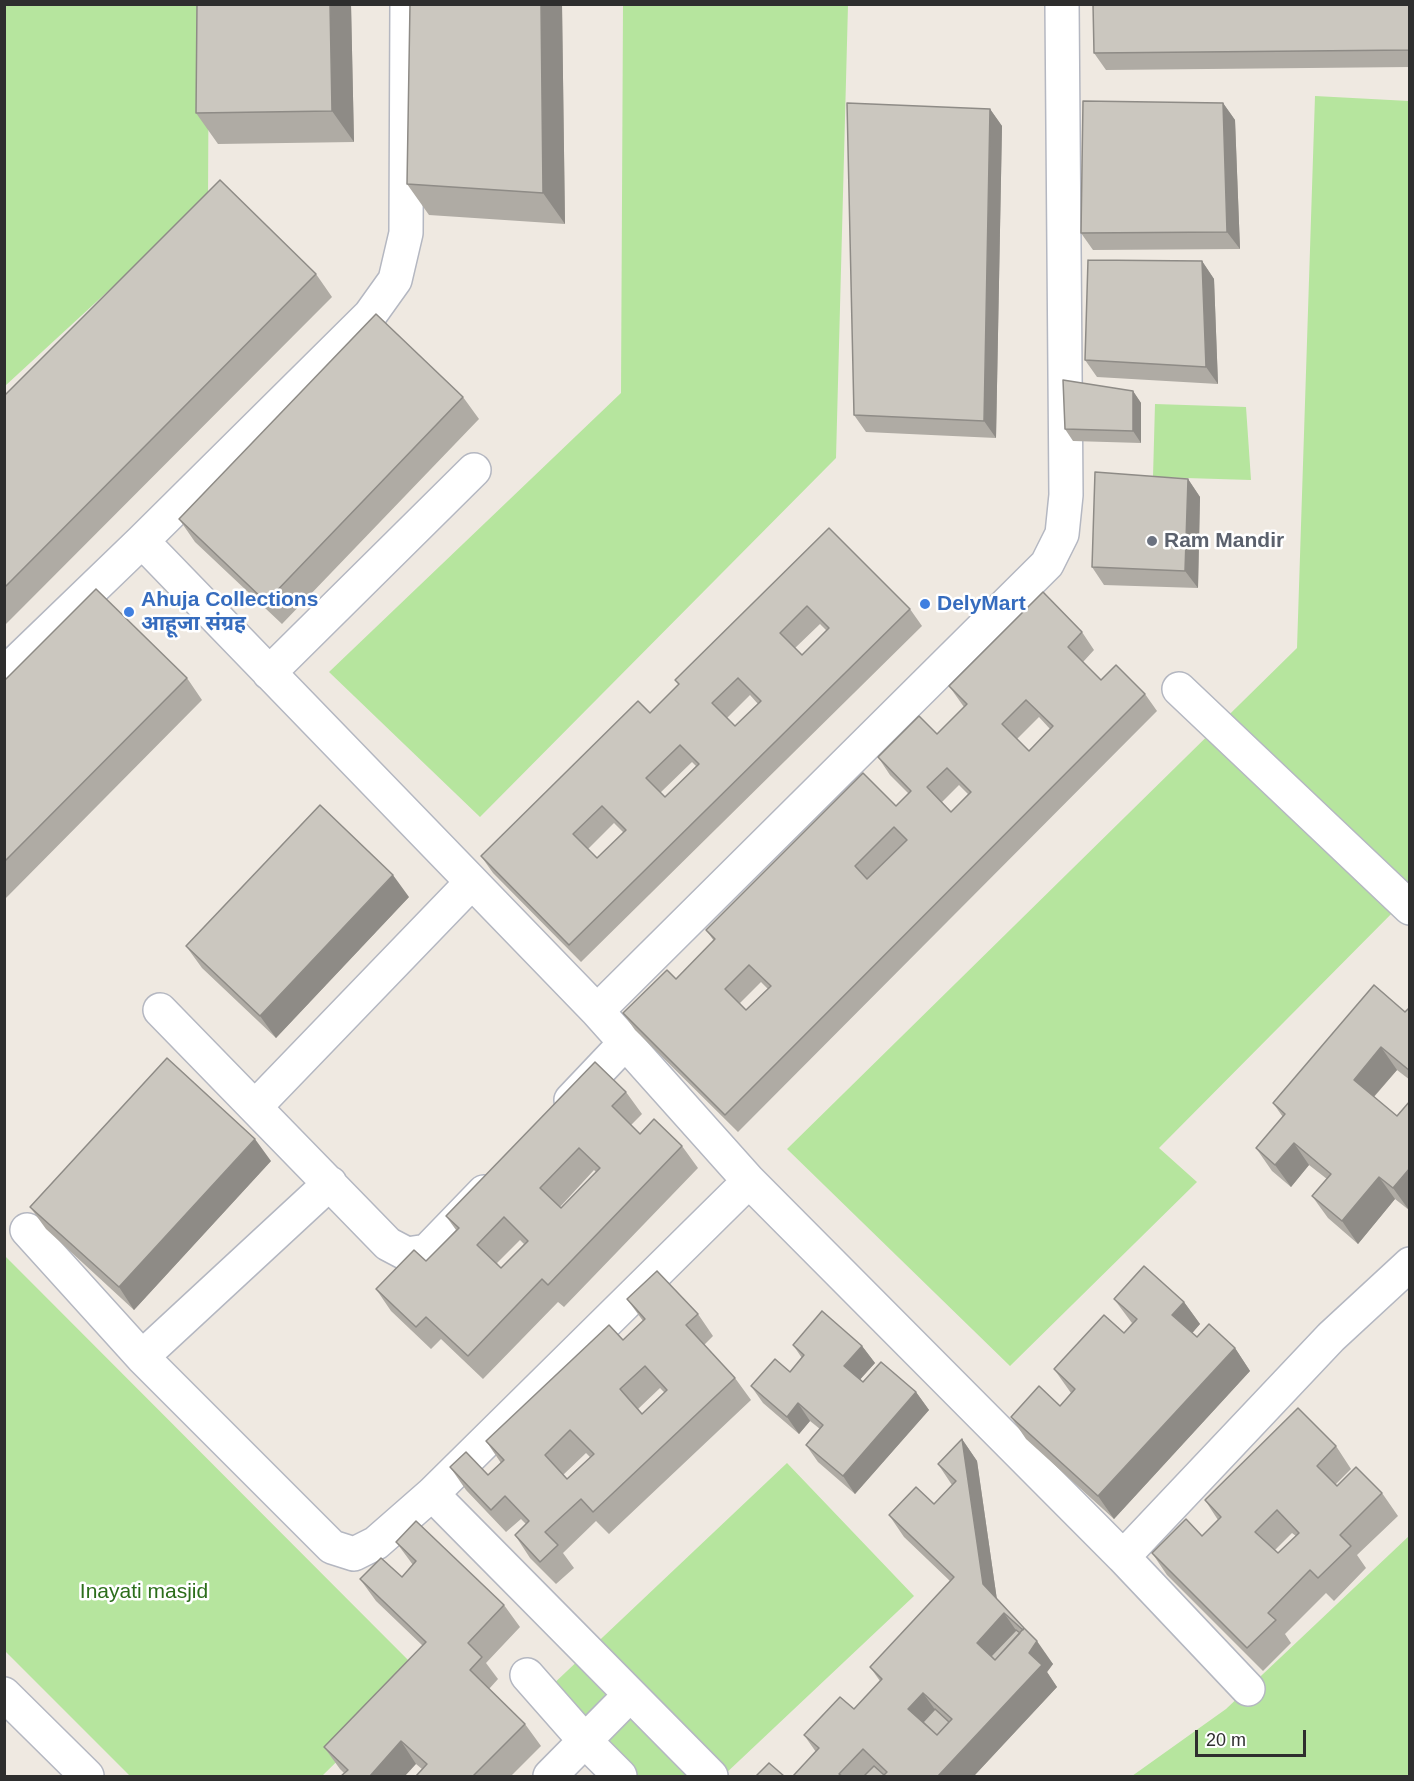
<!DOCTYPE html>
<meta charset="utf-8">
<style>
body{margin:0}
#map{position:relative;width:1414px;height:1781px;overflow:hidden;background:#efe9e1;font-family:Helvetica,sans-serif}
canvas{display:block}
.frame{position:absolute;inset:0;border:6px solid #2e2e2e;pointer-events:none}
.scale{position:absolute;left:1195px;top:1730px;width:111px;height:27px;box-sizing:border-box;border:3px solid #2e2e2e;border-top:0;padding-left:8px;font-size:18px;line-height:21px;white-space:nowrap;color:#2e2e2e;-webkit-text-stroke:4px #fff;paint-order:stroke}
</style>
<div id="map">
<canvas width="1414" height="1781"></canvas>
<div class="frame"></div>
<div class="scale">20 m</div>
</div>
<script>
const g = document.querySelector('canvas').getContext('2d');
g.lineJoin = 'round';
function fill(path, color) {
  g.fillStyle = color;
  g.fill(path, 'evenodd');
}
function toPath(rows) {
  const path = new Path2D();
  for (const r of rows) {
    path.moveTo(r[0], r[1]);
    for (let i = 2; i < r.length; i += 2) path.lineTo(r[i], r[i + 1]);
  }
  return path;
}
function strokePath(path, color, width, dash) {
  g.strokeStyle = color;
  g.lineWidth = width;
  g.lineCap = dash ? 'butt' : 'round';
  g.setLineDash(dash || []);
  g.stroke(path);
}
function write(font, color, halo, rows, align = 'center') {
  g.font = font + ' Helvetica,"Noto Sans Devanagari",sans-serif';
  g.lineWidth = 5;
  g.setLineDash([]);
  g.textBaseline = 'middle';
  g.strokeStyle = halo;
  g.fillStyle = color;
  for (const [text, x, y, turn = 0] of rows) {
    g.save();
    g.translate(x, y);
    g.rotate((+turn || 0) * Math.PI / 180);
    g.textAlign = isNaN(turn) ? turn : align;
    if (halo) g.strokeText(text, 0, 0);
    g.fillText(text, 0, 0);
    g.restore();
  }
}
const green = toPath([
 [5,5,209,5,208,199,5,386],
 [623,5,848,5,836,458,480,817,329,672,621,393],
 [1315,96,1409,101,1409,896,1159,1148,1197,1182,1010,1366,787,1149,1297,648],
 [1155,404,1246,407,1251,480,1153,477],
 [4,1255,424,1676,322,1776,130,1776,5,1651],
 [787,1463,914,1596,723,1776,632,1776,548,1689],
 [1409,1536,1409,1776,1132,1776,1226,1709]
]);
const pedestrian = toPath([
 [1179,689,1410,908]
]);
const minor = toPath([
 [142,541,597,1011,749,1181,1123,1557,1248,1689],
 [269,673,474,470],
 [4,674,142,541,370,315,395,280,406,233,407,4],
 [160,1010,388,1244,407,1254,427,1251,484,1192],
 [597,1011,1047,564,1062,534,1066,495,1062,4],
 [571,1100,626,1042],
 [256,1106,472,882],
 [27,1230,142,1357,332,1547,354,1554,376,1543,432,1494,749,1181],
 [142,1357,330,1183],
 [432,1494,711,1776],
 [1123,1557,1331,1337,1410,1264],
 [527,1675,586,1742,620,1776],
 [4,1694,87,1776],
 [550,1776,630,1695]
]);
const wall = toPath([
 [351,4,354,142,218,144,196,113],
 [410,4,562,4,565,224,429,215,407,184],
 [1410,4,1410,67,1106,70,1094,53],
 [1223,103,1235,120,1240,249,1093,250,1081,233],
 [990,109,1002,126,996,438,866,432,854,415],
 [1202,261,1214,279,1218,384,1097,377,1085,360],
 [316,274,332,297,4,626,4,396],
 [1133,391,1141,403,1141,443,1073,441,1065,429],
 [463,397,479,419,282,624,195,542,179,519],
 [1188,479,1200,497,1198,588,1104,585,1092,567],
 [829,528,910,609,922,626,581,962,493,873,481,856,650,713,679,685,675,680],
 [820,624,827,631,802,655,795,648],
 [750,695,758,704,735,726,727,718],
 [692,762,696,766,665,797,660,793],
 [614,823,624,833,597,858,588,849],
 [1082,632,1094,650,1083,662,1101,680,1145,694,1157,711,738,1132,635,1030,623,1013,676,979,714,941,706,930,896,806,909,794,890,775,878,757,937,734,964,707,949,686],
 [1039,717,1050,729,1029,751,1017,739],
 [959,785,968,794,951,812,942,802],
 [761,982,768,989,746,1010,740,1003],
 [187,678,202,700,4,900,4,681],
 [409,897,276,1038,202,968,186,946],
 [1410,1007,1410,1080,1397,1070,1374,1097,1409,1210,1395,1199,1358,1244,1328,1218,1312,1196,1327,1179,1309,1165,1291,1187,1272,1171,1256,1148,1283,1117,1273,1103,1405,1012],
 [626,1092,642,1114,631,1125,640,1134,682,1146,698,1168,564,1307,558,1302,483,1379,441,1339,431,1349,391,1311,376,1289,426,1261,456,1230,446,1216],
 [594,1170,596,1172,561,1208,560,1207],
 [520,1240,524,1244,501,1268,497,1263],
 [271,1161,134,1310,46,1229,30,1207],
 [627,1299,698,1314,713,1336,704,1345,735,1378,751,1400,609,1534,596,1521,563,1553,574,1568,556,1584,530,1558,515,1535,526,1524,521,1519,506,1532,466,1490,450,1467,488,1475,501,1463,486,1441,623,1340,643,1321],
 [660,1388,665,1393,642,1414,638,1409],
 [586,1453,590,1457,567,1479,563,1475],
 [1114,1299,1184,1302,1200,1324,1192,1333,1197,1337,1235,1348,1250,1371,1114,1519,1026,1439,1011,1417,1060,1406,1071,1393,1054,1369,1124,1333,1132,1323],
 [793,1345,862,1346,875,1363,860,1379,863,1382,916,1392,929,1410,855,1494,818,1462,806,1445,820,1429,810,1421,799,1434,763,1403,751,1386,790,1372,802,1358],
 [962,1439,977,1461,997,1600,1053,1664,1047,1672,1057,1687,974,1776,793,1776,816,1752,804,1735,854,1709,880,1681,870,1667,950,1581,904,1537,889,1515,934,1504,952,1485,938,1464],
 [1336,1446,1351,1469,1335,1485,1337,1486,1382,1493,1398,1516,1357,1555,1366,1568,1334,1601,1326,1593,1285,1634,1291,1643,1263,1671,1167,1575,1152,1553,1202,1536,1218,1520,1205,1500],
 [1292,1533,1296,1536,1278,1553,1275,1550],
 [396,1542,504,1605,520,1627,486,1663,498,1679,489,1689,525,1724,541,1746,511,1776,416,1776,422,1769,416,1764,344,1773,340,1769,324,1747,423,1646,376,1601,360,1579,402,1577,413,1565]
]);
const shadedWall = toPath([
 [330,4,351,4,354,142,332,111],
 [541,4,562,4,565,224,543,193],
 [1223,103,1235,120,1240,249,1227,232],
 [990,109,1002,126,996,438,984,421],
 [1202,261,1214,279,1218,384,1206,367],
 [1133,391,1141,403,1141,443,1133,431],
 [1188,479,1200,497,1198,588,1185,571],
 [393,875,409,897,276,1038,260,1016],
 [1381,1047,1397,1070,1369,1102,1354,1080],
 [255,1139,271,1161,134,1310,119,1287],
 [1294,1143,1309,1165,1291,1187,1275,1165],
 [1410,1168,1410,1209,1409,1210,1393,1188],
 [1379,1177,1395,1199,1358,1244,1342,1221],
 [1184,1302,1200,1324,1188,1338,1172,1315],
 [862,1346,875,1363,857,1383,844,1366],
 [1235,1348,1250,1371,1114,1519,1098,1496],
 [916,1392,929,1410,855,1494,843,1476],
 [798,1403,810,1421,799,1434,787,1417],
 [962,1439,977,1461,998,1607,983,1584],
 [1004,1613,1020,1636,993,1664,977,1643],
 [1037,1641,1053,1664,1047,1672,1057,1687,974,1776,938,1776,1006,1677],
 [923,1693,939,1715,925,1730,908,1709],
 [401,1741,416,1764,405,1776,370,1776]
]);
const building = toPath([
 [197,4,330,4,332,111,196,113,197,4],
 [410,4,541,4,543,193,407,184,410,4],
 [1093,4,1410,4,1410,50,1094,53,1093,4],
 [1083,101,1223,103,1227,232,1081,233,1083,101],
 [847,103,990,109,984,421,854,415,847,103],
 [220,180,316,274,4,588,4,396,220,180],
 [1088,260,1202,261,1206,367,1085,360,1088,260],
 [376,314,463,397,266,602,179,519,376,314],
 [1063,380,1133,391,1133,431,1065,429,1063,380],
 [1095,472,1188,479,1185,571,1092,567,1095,472],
 [829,528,910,609,569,945,481,856,638,701,650,713,679,684,675,680,829,528],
 [807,606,829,628,802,655,780,633,807,606],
 [738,678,761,701,735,726,712,703,738,678],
 [680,745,699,764,665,797,646,778,680,745],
 [602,806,626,830,597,858,573,834,602,806],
 [96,589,187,678,4,862,4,681,96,589],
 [1043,592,1082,632,1068,647,1101,680,1116,665,1145,694,725,1115,623,1013,667,970,676,979,715,939,706,930,863,773,896,806,911,791,878,757,919,716,937,734,967,704,949,686,1043,592],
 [1026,700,1053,726,1029,751,1002,724,1026,700],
 [947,768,971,792,951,812,927,787,947,768],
 [894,827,907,840,867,879,855,866,894,827],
 [749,965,771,986,746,1010,725,989,749,965],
 [320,805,393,875,260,1016,186,946,320,805],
 [1374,985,1405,1012,1410,1007,1410,1071,1381,1047,1354,1080,1397,1116,1410,1101,1410,1168,1393,1188,1379,1177,1342,1221,1312,1196,1331,1174,1294,1143,1275,1165,1256,1148,1285,1114,1273,1103,1374,985],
 [167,1058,255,1139,119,1287,30,1207,167,1058],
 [595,1062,626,1092,612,1106,640,1134,654,1119,682,1146,548,1285,542,1279,468,1356,426,1317,416,1327,376,1289,414,1250,426,1261,459,1228,446,1216,595,1062],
 [579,1148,600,1168,561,1208,540,1188,579,1148],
 [504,1217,528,1241,501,1268,477,1245,504,1217],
 [1144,1266,1184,1302,1172,1315,1197,1337,1209,1324,1235,1348,1098,1496,1011,1417,1039,1386,1060,1406,1075,1389,1054,1369,1104,1315,1124,1333,1137,1319,1114,1299,1144,1266],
 [657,1271,698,1314,686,1325,735,1378,593,1512,581,1499,545,1532,558,1545,540,1562,515,1535,529,1521,505,1496,491,1510,450,1467,466,1452,488,1475,504,1460,486,1441,609,1325,623,1340,645,1319,627,1299,657,1271],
 [645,1366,667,1390,642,1414,620,1389,645,1366],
 [570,1430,594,1454,567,1479,545,1455,570,1430],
 [822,1311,862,1346,844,1366,863,1382,881,1362,916,1392,843,1476,806,1445,823,1425,798,1403,787,1417,751,1386,775,1359,790,1372,804,1355,793,1345,822,1311],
 [1298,1408,1336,1446,1317,1466,1337,1486,1356,1467,1382,1493,1340,1535,1351,1546,1318,1578,1310,1570,1268,1613,1276,1620,1247,1648,1152,1553,1186,1519,1202,1536,1221,1517,1205,1500,1298,1408],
 [1277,1510,1299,1533,1278,1553,1255,1532,1277,1510],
 [962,1439,983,1584,1024,1628,1023,1630,1004,1613,977,1643,995,1660,1024,1628,1037,1641,1029,1653,1042,1665,938,1776,883,1776,887,1772,863,1749,839,1774,842,1776,793,1776,819,1748,804,1735,840,1697,854,1709,882,1679,870,1667,954,1577,889,1515,916,1487,934,1504,956,1481,938,1464,962,1439],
 [923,1693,952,1719,937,1735,908,1709,923,1693],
 [416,1521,504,1605,468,1643,482,1657,470,1670,525,1724,473,1776,416,1776,427,1764,401,1741,370,1776,371,1776,341,1776,348,1770,324,1747,426,1642,360,1579,381,1558,402,1577,416,1561,396,1542,416,1521],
 [1016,1630,1020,1633,995,1660,991,1656,1016,1630],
 [935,1709,949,1722,937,1735,923,1722,935,1709],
 [769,1763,784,1776,756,1776,769,1763],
 [874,1766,884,1775,883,1776,864,1776,874,1766]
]);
const markers = [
 [1152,541,6,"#6b7280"],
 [925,604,6,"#3f7fe0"],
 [129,612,6,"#3f7fe0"]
];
const worshipNames = [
 ["Ram Mandir",1164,541]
];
const shopNames = [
 ["Ahuja Collections",141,600],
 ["आहूजा संग्रह",141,624],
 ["DelyMart",937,604]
];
const parkNames = [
 ["Inayati masjid",144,1592]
];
fill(green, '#b6e59e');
strokePath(pedestrian, '#b4b7c1', 36);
strokePath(minor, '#b4b7c1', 36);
strokePath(pedestrian, '#fff', 33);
strokePath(minor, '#fff', 33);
fill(wall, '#afaba4');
fill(shadedWall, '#8e8b86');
fill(building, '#cbc7bf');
strokePath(building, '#8e8b86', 1.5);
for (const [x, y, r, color] of markers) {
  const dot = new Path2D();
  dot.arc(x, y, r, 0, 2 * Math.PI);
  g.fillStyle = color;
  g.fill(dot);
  strokePath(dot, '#fff', 2);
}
write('bold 21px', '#5b616d', '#fff', worshipNames, 'left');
write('bold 21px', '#366cbe', '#fff', shopNames, 'left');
write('21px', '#2c6e1b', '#fff', parkNames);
</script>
